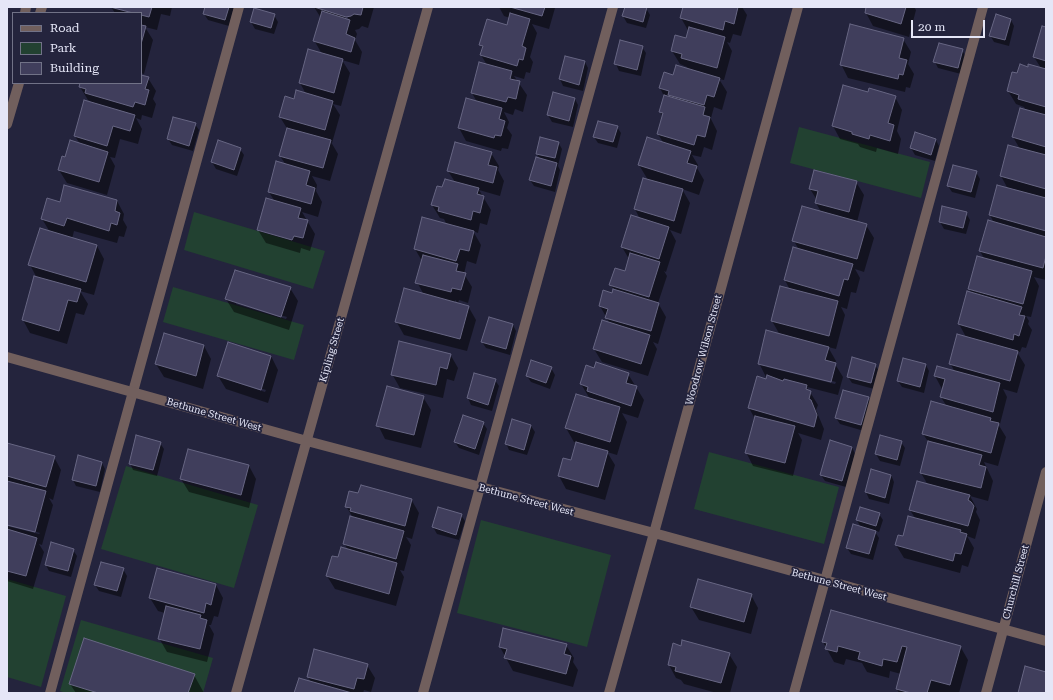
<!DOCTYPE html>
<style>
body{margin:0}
#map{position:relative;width:1053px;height:700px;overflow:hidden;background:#24243d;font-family:"Roboto Serif",serif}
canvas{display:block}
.frame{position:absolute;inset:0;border:8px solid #e5e6f7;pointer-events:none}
.legend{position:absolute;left:12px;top:12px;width:130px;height:72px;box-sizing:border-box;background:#24243d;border:1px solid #717287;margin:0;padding:5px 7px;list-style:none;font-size:12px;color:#e5e6f7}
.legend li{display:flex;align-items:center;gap:8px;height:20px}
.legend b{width:20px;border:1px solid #717287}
.scale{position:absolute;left:911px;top:20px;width:74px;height:18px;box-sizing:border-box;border:2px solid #e5e6f7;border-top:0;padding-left:5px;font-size:12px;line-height:14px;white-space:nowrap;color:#e5e6f7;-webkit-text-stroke:3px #24243d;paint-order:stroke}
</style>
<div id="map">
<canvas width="1053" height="700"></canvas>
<div class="frame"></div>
<ul class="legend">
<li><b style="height:5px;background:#715f5d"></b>Road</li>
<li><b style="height:11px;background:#224131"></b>Park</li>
<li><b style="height:11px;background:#403e5c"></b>Building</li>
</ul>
<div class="scale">20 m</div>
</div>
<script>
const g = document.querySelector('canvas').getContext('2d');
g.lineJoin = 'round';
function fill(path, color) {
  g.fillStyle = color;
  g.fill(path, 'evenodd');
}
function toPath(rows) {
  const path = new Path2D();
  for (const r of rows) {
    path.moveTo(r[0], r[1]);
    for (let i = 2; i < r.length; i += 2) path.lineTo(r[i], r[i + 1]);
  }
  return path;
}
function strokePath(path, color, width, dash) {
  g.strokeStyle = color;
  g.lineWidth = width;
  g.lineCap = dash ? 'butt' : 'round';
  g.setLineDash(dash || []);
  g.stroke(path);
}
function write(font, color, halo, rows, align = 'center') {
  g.font = font + ' "Roboto Serif",serif';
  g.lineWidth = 3.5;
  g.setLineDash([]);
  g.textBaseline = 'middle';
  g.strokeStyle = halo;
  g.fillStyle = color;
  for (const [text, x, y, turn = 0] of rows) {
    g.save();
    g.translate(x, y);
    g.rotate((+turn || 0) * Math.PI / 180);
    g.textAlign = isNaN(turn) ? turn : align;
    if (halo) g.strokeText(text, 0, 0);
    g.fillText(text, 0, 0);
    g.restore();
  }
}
const green = toPath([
 [799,127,930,162,921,198,790,163],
 [194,212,325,251,313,289,184,250],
 [173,287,304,325,294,360,163,322],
 [709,452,839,487,824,544,694,509],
 [126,466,258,505,234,588,101,549],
 [481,520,611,555,587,647,457,613],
 [7,579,66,596,41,687,7,677],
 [81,620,213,658,203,693,66,693,60,691]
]);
const shadow = toPath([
 [111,7,172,7,170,16,161,14,157,30,145,27,153,40,144,74,141,73,141,13,115,13],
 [206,7,234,7,229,26,208,20,204,14],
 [314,7,374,7,368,28,362,26,359,29,355,30,357,34,355,40,362,52,359,65,342,60,350,73,341,106,333,104,340,115,332,143,331,142,338,154,330,181,312,176,317,185,316,191,322,202,318,217,302,212,315,234,310,251,301,248,300,253,266,243,258,230,275,202,269,192,286,165,280,156,288,130,280,117,294,100,306,94,300,83,309,51,322,54,314,40,321,18],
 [345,12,349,20,347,20,343,13],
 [499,7,554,7,555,8,549,29,532,24,537,33,530,57,533,62,530,73,526,72,524,79,514,76,527,95,523,112,515,109,513,115,504,112,509,122,507,128,512,135,508,149,502,148,501,151,466,141,459,128,477,102,472,93,487,65,481,55,483,49,481,45,508,26,510,18,504,16],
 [626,7,646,8,650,15,646,28,627,23,623,16],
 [684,7,742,7,747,15,741,36,733,34,730,43,727,42,732,51,724,80,719,79,727,92,722,110,714,107,711,118,710,117,717,131,712,150,704,147,701,157,692,155,698,165,697,168,704,180,699,195,682,189,690,203,681,234,670,230,676,241,666,272,664,271,667,276,658,303,666,317,658,344,653,342,657,349,648,376,602,362,594,349,610,324,600,306,612,294,614,290,610,284,625,272,629,259,622,247,640,219,635,209,648,180,639,165,664,144,658,134,663,117,660,111,664,96,660,88,664,74,674,77,689,70,687,67,680,64,672,51,687,39,689,32,681,18],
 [867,7,914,7,916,10,909,37,873,26,866,13],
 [274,15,278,22,274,34,255,29,251,22],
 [1011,20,1014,26,1009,46,994,42,990,35],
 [1046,28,1046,280,1034,277,1039,286,1031,317,1026,316,1029,321,1028,324,1032,330,1026,348,1022,347,1020,352,1017,352,1025,365,1017,393,1003,389,1007,397,1000,424,998,424,1006,437,998,466,984,462,993,481,988,501,970,496,977,509,976,512,980,520,975,539,967,536,974,548,968,567,962,565,960,573,904,558,896,545,903,537,915,518,910,510,928,485,921,473,929,443,923,434,947,407,941,397,942,389,935,376,955,372,950,363,966,337,959,324,972,294,969,289,985,260,980,251,994,223,990,215,998,186,1008,189,1001,176,1020,149,1013,137,1021,109,1026,111,1024,107,1016,104,1008,91,1018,74,1028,68,1041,68,1034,57],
 [903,39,911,52,908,64,914,74,910,88,906,87,905,92,848,78,841,64],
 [642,47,646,53,641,76,619,71,616,64],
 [962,50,966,57,961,74,938,68,935,62],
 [565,57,585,62,588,68,583,91,563,86,560,79],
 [141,76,148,78,156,91,153,99,156,104,152,118,142,115,141,120,136,118,142,129,138,144,120,139,115,158,110,157,115,166,107,195,67,183,59,170,65,158,80,144,75,136,92,104,90,101,88,100,80,87,81,83,141,83],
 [869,93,895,97,902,110,897,131,901,139,898,154,877,148,876,152,860,147,858,144,840,139,833,126],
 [575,99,578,105,573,127,552,122,548,115],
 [195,124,199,130,193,151,172,145,168,139],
 [617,127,621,133,617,148,598,143,594,137],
 [915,134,936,140,939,146,935,161,915,155,911,148],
 [558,142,562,149,558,166,560,170,555,192,534,186,530,180,540,159,537,154],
 [240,149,244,155,237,176,216,169,212,162],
 [491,153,499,166,498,170,504,181,500,196,479,190,491,210,487,225,480,223,478,233,473,231,481,245,476,264,467,261,464,274,472,287,468,303,459,300,458,303,455,300,455,303,468,306,476,320,467,351,404,335,396,321,424,295,417,282,422,261,415,249,447,225,444,219,440,218,432,205,443,188,455,182,448,171],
 [976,172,980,179,975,198,952,192,948,186],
 [856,182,864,195,857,222,866,225,874,238,864,272,855,269,860,278,856,293,851,292,847,309,841,307,845,315,836,349,828,347,836,361,835,364,843,377,838,395,807,387,818,405,816,410,824,429,821,440,798,433,802,440,793,476,753,466,746,452,755,419,749,408,768,377,766,377,759,363,780,335,772,321,790,290,785,280,799,250,794,241,821,212,816,203,817,200,810,189],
 [767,365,836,382,835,384,767,367],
 [117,201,124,214,123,220,127,227,124,237,119,236,117,243,74,231,72,239,97,246,104,259,94,295,80,291,88,304,84,315,76,313,67,344,30,333,23,320,35,277,37,278,30,265,50,232,42,219,60,203],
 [966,213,970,220,966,234,944,229,940,222],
 [290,288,298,301,289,330,234,312,226,299],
 [236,302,287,317,286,319,236,304],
 [513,325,516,331,510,355,486,348,482,342],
 [204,346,211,359,203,389,164,377,156,364],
 [450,354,458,368,454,381,447,379,443,398,400,388,392,374],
 [271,356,278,370,268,403,226,389,218,376],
 [228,378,266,390,265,392,228,380],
 [875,365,879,371,874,389,852,383,848,377],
 [926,365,929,371,924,393,902,387,898,381],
 [551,368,555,375,550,389,531,382,527,376],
 [595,369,628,374,644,400,638,418,622,413,627,422,617,455,607,452,615,465,605,500,566,489,559,476,572,462,577,443,574,442,566,428,590,399,581,384],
 [495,380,499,386,492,411,471,405,468,398],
 [423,397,431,410,421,448,385,439,378,425],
 [868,398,872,405,864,431,840,424,836,418],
 [513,420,531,426,535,432,527,455,509,450,506,443],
 [483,423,487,429,479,455,459,448,455,442],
 [881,436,901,442,905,448,900,466,880,461,876,454],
 [160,443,164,449,157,476,133,470,130,463],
 [7,444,54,457,61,470,53,500,49,498,53,505,42,545,39,544,44,552,33,589,7,581,7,526,39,534,40,533,7,524],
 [852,447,855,454,846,487,825,481,821,475],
 [102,463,105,469,100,492,76,486,73,480],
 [249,466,256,479,249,508,189,492,181,479],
 [891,475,894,482,889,504,869,499,866,492],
 [411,499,419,513,412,539,406,537,411,545,404,571,400,570,404,577,396,606,335,589,327,576,338,558,348,550,344,543,352,516,346,506],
 [879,514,883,520,879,532,874,530,879,538,873,560,851,554,847,548,861,528,857,520],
 [461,515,465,521,459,540,437,534,433,527],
 [73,550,77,556,71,577,49,571,46,565],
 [123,569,127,576,121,597,99,591,95,585],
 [216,585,223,598,218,617,214,616,211,625,209,625,214,634,207,662,167,652,159,638,165,613,158,611,150,598],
 [751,595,758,608,751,634,699,620,691,607],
 [823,642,960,646,968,660,959,693,899,693,897,689,901,674,890,671,889,678,867,672,862,663,846,659,844,665,834,662],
 [566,645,574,658,573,662,578,670,573,687,513,671,500,647],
 [729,654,737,667,730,693,717,693,684,684,681,680,676,678,669,665],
 [367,665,375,678,371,692,364,690,363,693,296,693,311,682,308,677],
 [194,675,204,693,76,693,70,684]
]);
const building = toPath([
 [110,7,152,7,149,17,141,15,141,13,133,13,110,7],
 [205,7,229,7,225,20,203,14,205,7],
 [314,7,363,7,361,15,354,14,351,16,346,17,314,7],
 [510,7,545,7,542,16,510,7],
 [625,7,647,7,643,22,622,16,625,7],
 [683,7,738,7,734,24,725,21,723,30,680,18,683,7],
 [866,7,906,7,901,24,865,13,866,7],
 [254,8,275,14,271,28,250,22,254,8],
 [322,11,350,20,346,34,355,38,351,52,313,41,322,11],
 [510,13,530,19,522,46,526,48,523,60,519,59,517,66,480,55,483,46,479,45,487,19,507,25,510,13],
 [996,14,1011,19,1005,40,989,36,996,14],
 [850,24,904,38,899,58,907,60,903,75,899,74,898,79,840,65,850,24],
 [141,25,146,26,141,44,141,25],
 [1042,26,1046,27,1046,61,1033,57,1042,26],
 [689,27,725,37,717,68,681,58,682,54,671,51,675,35,686,38,689,27],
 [620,40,643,46,637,70,614,64,620,40],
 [939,43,963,49,958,68,933,62,939,43],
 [308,49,343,59,334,93,299,83,308,49],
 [565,56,585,61,579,85,559,79,565,56],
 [479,62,512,71,510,79,520,81,516,99,508,97,506,102,471,93,479,62],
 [1020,64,1028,67,1028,64,1046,69,1046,107,1018,99,1019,95,1007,91,1012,72,1017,73,1020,64],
 [676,65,720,78,714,97,707,95,704,105,668,95,669,91,659,88,664,72,673,75,676,65],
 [141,75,149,77,145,89,149,90,145,105,135,102,133,107,85,93,86,89,79,87,80,83,141,83,141,75],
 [843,85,868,92,869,88,896,96,888,123,894,125,890,141,870,135,869,139,852,134,852,132,832,126,843,85],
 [296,90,333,101,325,130,279,117,285,96,294,99,296,90],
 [553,92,575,98,569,121,547,115,553,92],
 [664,95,705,107,703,115,710,117,705,137,697,135,694,145,657,134,663,113,659,112,664,95],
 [466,98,502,108,499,119,505,121,501,136,495,135,494,138,458,128,466,98],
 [84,100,135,115,130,131,113,126,107,146,74,136,84,100],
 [1020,108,1046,115,1046,147,1012,137,1020,108],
 [173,117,196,123,189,146,167,139,173,117],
 [598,121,618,126,613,142,593,137,598,121],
 [287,128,331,140,323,168,279,156,287,128],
 [915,132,936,139,931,155,910,148,915,132],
 [540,137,559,142,555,158,536,154,540,137],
 [647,137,691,151,687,163,697,166,692,182,638,165,647,137],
 [70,140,108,152,99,182,58,170,62,156,65,157,70,140],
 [218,140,241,148,234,170,211,162,218,140],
 [455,142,492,152,488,165,497,167,493,183,447,171,455,142],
 [1008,145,1046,155,1046,189,1000,176,1008,145],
 [536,157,557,163,551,186,529,180,536,157],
 [276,161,310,171,306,185,315,188,311,204,268,192,276,161],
 [953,165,977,171,971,192,947,186,953,165],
 [814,170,857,181,849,212,815,203,818,191,809,189,814,170],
 [643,178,683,189,674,221,634,209,643,178],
 [445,179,479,188,477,194,484,196,480,213,473,211,471,220,438,211,439,207,431,205,437,186,442,187,445,179],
 [64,185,117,200,115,211,120,213,117,225,111,223,109,231,67,218,64,226,41,219,47,198,60,202,64,185],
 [997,185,1046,198,1046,231,989,215,997,185],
 [266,198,301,208,298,218,308,220,303,238,294,236,292,240,257,230,266,198],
 [802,206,867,224,857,259,792,241,802,206],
 [942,206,967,212,963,228,939,222,942,206],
 [631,215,669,227,659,259,621,247,631,215],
 [422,217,474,231,469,251,460,249,456,261,414,249,422,217],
 [988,220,1046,237,1046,256,1043,268,979,251,988,220],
 [40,228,97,245,86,282,28,265,40,228],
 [793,247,853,264,848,280,844,279,839,296,784,280,793,247],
 [630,253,660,262,649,297,609,285,615,268,625,271,630,253],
 [423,255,458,264,456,271,466,273,461,290,452,288,451,292,415,283,423,255],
 [977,256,1032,271,1023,304,968,289,977,256],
 [235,270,291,287,281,317,225,299,235,270],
 [34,276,81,289,77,302,68,300,59,331,22,320,34,276],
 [780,286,838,301,829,336,771,321,780,286],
 [404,288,469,306,460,339,395,322,404,288],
 [613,289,659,303,651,331,605,318,608,309,599,306,603,290,612,293,613,289],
 [967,291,1022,307,1019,315,1025,316,1019,336,1014,334,1013,340,958,324,967,291],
 [489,317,513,324,506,349,481,342,489,317],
 [602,320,650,335,641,364,593,349,602,320],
 [766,330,829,347,825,360,836,363,831,382,758,364,766,330],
 [164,333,204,345,196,376,155,364,164,333],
 [957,334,1018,351,1010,381,949,364,957,334],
 [399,341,451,354,447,369,440,367,436,385,391,375,399,341],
 [228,342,271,356,261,390,217,376,228,342],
 [852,357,876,364,871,383,847,377,852,357],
 [903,358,926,364,920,387,897,381,903,358],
 [531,360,552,367,546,383,526,376,531,360],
 [596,362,629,373,626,383,637,386,631,406,587,391,588,387,580,384,586,365,594,368,596,362],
 [937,366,1000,383,993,412,940,397,945,379,934,376,937,366],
 [474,373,496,379,488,405,467,398,474,373],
 [767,375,783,381,784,379,807,385,806,389,811,391,809,399,811,400,817,415,814,427,748,408,757,376,766,379,767,375],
 [387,386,424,396,414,435,376,426,387,386],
 [843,390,869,397,861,425,835,418,843,390],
 [576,394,620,407,610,442,565,428,576,394],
 [931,401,991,418,990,421,999,423,991,453,922,434,931,401],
 [463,415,484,422,475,449,454,442,463,415],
 [755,416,795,426,785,463,745,453,755,416],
 [512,419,531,425,524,450,505,444,512,419],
 [136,435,161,442,153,470,129,464,136,435],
 [880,435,902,441,897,460,875,454,880,435],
 [830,440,852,447,842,481,820,475,830,440],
 [928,441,982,455,979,465,986,467,981,488,920,473,928,441],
 [576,442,608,451,598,487,558,476,563,458,571,460,576,442],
 [7,443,55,456,46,487,7,476,7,443],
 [188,449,249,465,241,495,180,479,188,449],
 [78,455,102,462,96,486,72,480,78,455],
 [871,469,891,475,885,498,865,492,871,469],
 [7,481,46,491,35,532,7,525,7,481],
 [917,481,970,495,968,500,971,502,974,506,968,526,909,510,917,481],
 [361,485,412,499,405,526,350,511,351,508,345,507,349,491,358,493,361,485],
 [438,507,462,514,456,535,432,527,438,507],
 [860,507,880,513,876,526,856,520,860,507],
 [350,516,404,531,396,559,343,544,350,516],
 [908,516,961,530,960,532,967,534,961,554,955,553,953,561,895,545,898,535,903,536,908,516],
 [853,524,876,531,869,554,846,548,853,524],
 [7,529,37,538,26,576,7,571,7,529],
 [51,542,74,549,68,571,45,565,51,542],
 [341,547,397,563,389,594,326,576,332,556,338,557,341,547],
 [101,562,124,568,117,591,94,585,101,562],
 [157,568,216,584,211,605,206,603,204,613,149,598,157,568],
 [698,579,752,594,744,622,690,607,698,579],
 [166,606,201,615,200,618,207,620,200,649,158,639,166,606],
 [831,610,961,646,950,685,931,680,927,693,911,693,896,689,907,647,902,646,897,662,883,659,882,666,858,659,860,652,838,646,837,652,825,649,827,643,822,642,831,610],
 [503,628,567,644,564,654,571,656,566,674,504,658,507,649,499,647,503,628],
 [84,638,195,674,188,693,98,693,69,684,84,638],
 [682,640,730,653,721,683,675,671,676,667,668,665,673,643,681,646,682,640],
 [314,649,368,664,364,679,357,678,354,689,307,677,314,649],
 [1025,666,1046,672,1046,693,1018,693,1025,666],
 [299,678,352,693,294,693,299,678]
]);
const lane = toPath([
 [50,693,239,7],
 [423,693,613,7],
 [794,693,983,7]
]);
const street = toPath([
 [25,13,26,7],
 [40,13,42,7],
 [7,124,19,83],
 [7,357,307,441,654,533,1046,641],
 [236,693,428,7],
 [609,693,654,533,798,7],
 [986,693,1046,472]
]);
const streetNames = [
 ["Kipling Street",332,350,-74],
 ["Woodrow Wilson Street",704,350,-75],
 ["Bethune Street West",214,415,16],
 ["Bethune Street West",526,500,15],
 ["Churchill Street",1016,582,-75],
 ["Bethune Street West",839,585,15]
];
fill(green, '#224131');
fill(shadow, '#0007');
fill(building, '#403e5c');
strokePath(building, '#676683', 1);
strokePath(lane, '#715f5d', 10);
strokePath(street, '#715f5d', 10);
write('10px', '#e5e6f7', '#24243d', streetNames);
</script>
